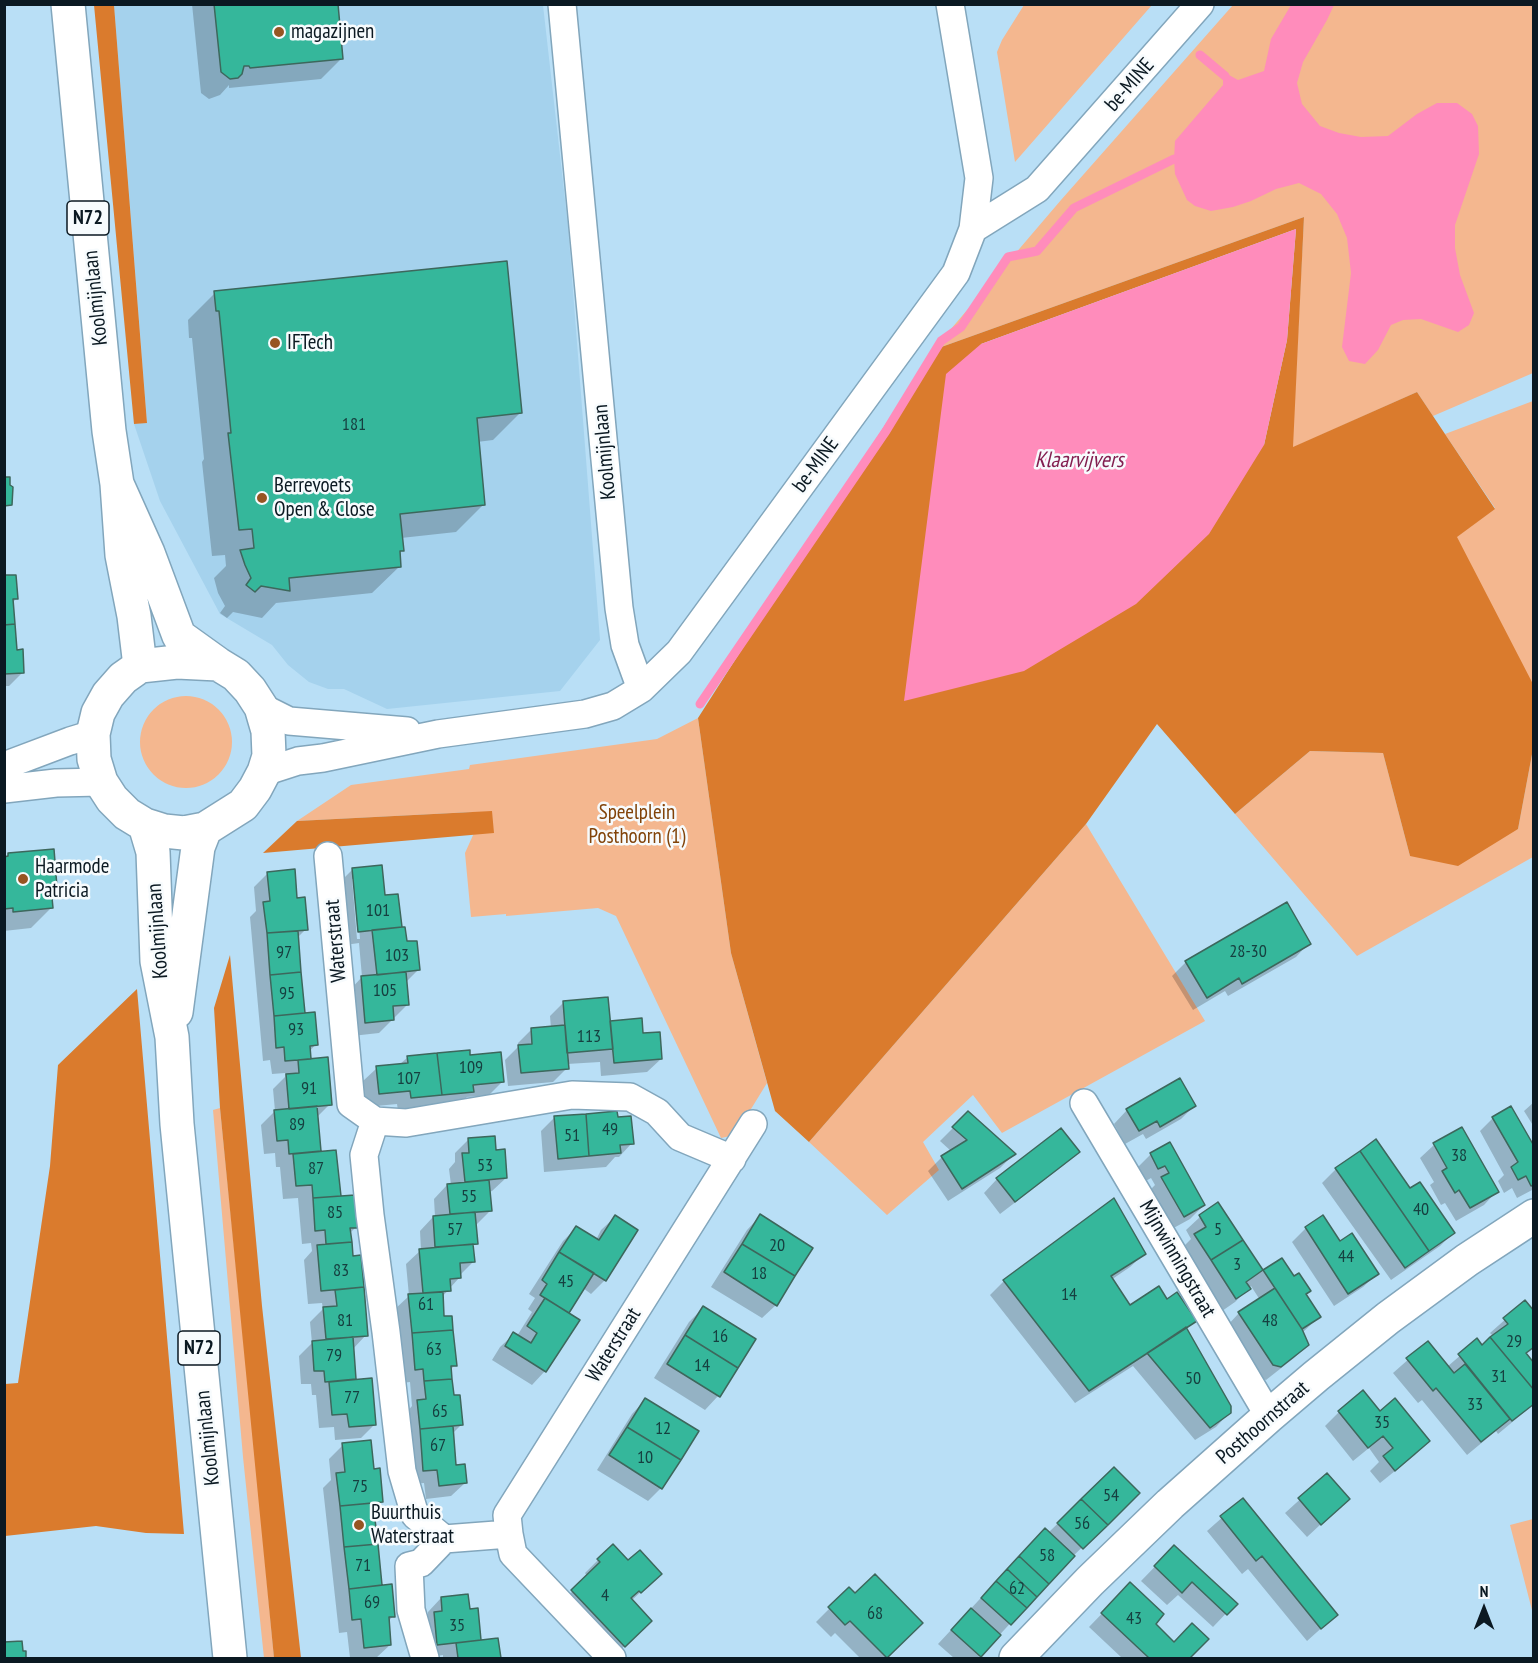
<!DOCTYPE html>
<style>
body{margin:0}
#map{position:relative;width:1538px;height:1663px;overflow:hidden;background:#b9dff6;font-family:"PT Sans Narrow",sans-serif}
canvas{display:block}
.frame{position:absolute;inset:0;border:6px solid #0b1922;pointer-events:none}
.north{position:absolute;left:1454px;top:1579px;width:60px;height:60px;-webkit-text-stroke:4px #f7fbfd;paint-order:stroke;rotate:0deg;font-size:16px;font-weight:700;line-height:24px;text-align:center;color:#0b1922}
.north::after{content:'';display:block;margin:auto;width:21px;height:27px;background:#0b1922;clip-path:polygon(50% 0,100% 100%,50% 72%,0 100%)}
</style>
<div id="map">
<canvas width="1538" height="1663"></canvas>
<div class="frame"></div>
<div class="north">N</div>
</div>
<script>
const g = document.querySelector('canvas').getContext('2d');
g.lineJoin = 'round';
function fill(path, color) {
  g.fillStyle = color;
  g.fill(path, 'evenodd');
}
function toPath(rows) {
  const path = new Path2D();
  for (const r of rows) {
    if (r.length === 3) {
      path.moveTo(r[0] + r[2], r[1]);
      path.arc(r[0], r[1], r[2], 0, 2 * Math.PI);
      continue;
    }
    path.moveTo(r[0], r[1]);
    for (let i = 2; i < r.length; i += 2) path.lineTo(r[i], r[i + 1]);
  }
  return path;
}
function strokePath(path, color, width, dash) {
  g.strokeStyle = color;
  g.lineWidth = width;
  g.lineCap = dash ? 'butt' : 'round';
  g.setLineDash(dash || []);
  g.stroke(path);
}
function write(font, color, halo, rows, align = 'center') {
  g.font = font + ' "PT Sans Narrow",sans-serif';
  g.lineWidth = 5;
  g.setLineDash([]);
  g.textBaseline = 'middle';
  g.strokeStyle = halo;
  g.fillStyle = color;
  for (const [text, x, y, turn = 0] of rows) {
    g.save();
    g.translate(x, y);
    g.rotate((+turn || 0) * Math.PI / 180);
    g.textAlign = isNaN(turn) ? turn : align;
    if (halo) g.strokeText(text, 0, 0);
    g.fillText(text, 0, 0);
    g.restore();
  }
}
const built = toPath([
 [114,5,543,5,568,226,600,640,560,691,387,709,344,689,328,689,309,682,288,665,272,645,220,614,160,501,134,424,147,422]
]);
const green = toPath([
 [1148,5,1152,5,1015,162,997,52,1002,40,1024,5],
 [1233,5,1533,5,1533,373,1433,416,1417,392,1292,448,1304,217,933,350,1061,200],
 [1533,401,1533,686,1456,537,1495,508,1445,434],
 [186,742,46],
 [698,718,731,953,767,1083,735,1135,721,1138,616,916,598,908,506,916,506,914,471,917,465,853,474,833,472,812,297,821,351,785,469,769,470,765,657,739],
 [1533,749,1533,857,1357,956,1235,814,1310,751,1383,753,1410,856,1518,829],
 [1086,824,1205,1021,1002,1133,973,1095,923,1142,939,1170,887,1215,809,1142],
 [220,1108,255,1454,274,1658,264,1658,243,1457,213,1110],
 [1533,1519,1534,1519,1533,1614,1510,1525]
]);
const forest = toPath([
 [94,5,114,5,147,423,134,424],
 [1304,217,1293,447,1417,392,1495,509,1457,537,1534,686,1533,749,1518,829,1458,866,1410,856,1383,753,1310,751,1235,814,1157,724,1086,824,809,1142,775,1111,731,953,698,718,933,350],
 [1296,229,1287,340,1264,445,981,344],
 [492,811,494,833,263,853,297,821],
 [230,955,262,1306,301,1658,274,1658,220,1108,214,1008],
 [137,989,184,1534,146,1533,96,1526,5,1536,5,1384,18,1383,50,1166,58,1065]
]);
const water = toPath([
 [1291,5,1334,5,1327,20,1303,62,1297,83,1302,104,1320,126,1339,133,1361,137,1388,136,1417,114,1437,103,1457,103,1472,114,1478,126,1479,154,1455,225,1455,248,1460,275,1474,313,1469,325,1458,332,1421,319,1403,320,1391,325,1378,350,1365,364,1349,361,1342,347,1351,273,1347,238,1337,214,1321,194,1299,183,1276,189,1251,201,1233,207,1211,211,1195,206,1187,200,1175,174,1174,159,1175,141,1223,85,1223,77,1229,75,1238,80,1264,71,1271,39],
 [1296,229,1287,340,1264,445,1209,534,1136,604,1024,671,904,701,946,374,981,344]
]);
const shadow = toPath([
 [192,4,336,4,342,58,321,79,229,88,229,85,220,95,209,99,201,93],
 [215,293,520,413,493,440,477,442,484,504,456,532,401,538,402,550,398,554,400,566,372,593,276,603,262,618,233,612,227,618,220,613,225,606,218,593,214,578,226,566,225,555,212,556,202,462,204,459,192,338,189,338,188,320],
 [4,577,17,598,12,603,15,651,23,672,9,686,4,686],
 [8,855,56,886,50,892,51,908,31,928,4,931,4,858],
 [353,869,383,897,400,929,418,970,406,982,408,1004,379,1033,352,1036,348,992,362,977,359,943,345,945,339,883],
 [352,879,355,879,360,939,357,939],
 [268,873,296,899,306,929,297,938,303,1015,316,1044,309,1052,310,1060,330,1104,316,1118,319,1153,339,1198,356,1227,349,1234,352,1257,360,1257,366,1335,352,1350,355,1381,375,1424,361,1438,335,1440,334,1427,319,1428,316,1395,312,1395,311,1384,301,1384,299,1356,312,1343,310,1322,323,1309,322,1303,308,1304,304,1260,312,1251,311,1243,302,1244,298,1198,283,1199,280,1167,276,1167,275,1153,264,1154,261,1125,275,1111,273,1089,285,1077,285,1073,272,1074,270,1060,263,1061,250,917,256,911,254,887],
 [1309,943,1296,957,1228,996,1225,991,1193,1010,1172,976,1186,962],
 [563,1003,609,1022,661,1059,647,1072,601,1076,600,1062,567,1064,567,1068,553,1082,508,1086,505,1060,518,1047,518,1043,532,1029,551,1028,550,1016],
 [408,1057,468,1057,503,1081,489,1095,467,1097,458,1106,398,1111,397,1104,366,1107,363,1081,377,1068,399,1065],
 [1534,1102,1534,1127,1524,1111],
 [1194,1106,1181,1119,1146,1139,1143,1134,1125,1144,1114,1124,1127,1110],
 [968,1113,1014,1154,1000,1168,948,1201,928,1171,942,1157,951,1151,940,1141],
 [554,1118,632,1143,619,1157,615,1157,606,1167,544,1172,541,1131],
 [1493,1118,1534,1149,1534,1189,1517,1198,1512,1188,1504,1193,1498,1181,1504,1175,1480,1131],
 [1462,1129,1497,1191,1484,1205,1456,1221,1445,1203,1441,1205,1430,1185,1434,1182,1420,1158,1434,1145],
 [468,1140,495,1152,506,1178,492,1191,489,1192,491,1210,477,1224,475,1224,476,1243,472,1247,473,1262,459,1276,459,1278,441,1298,442,1318,455,1365,450,1370,453,1397,461,1425,452,1434,455,1467,465,1483,451,1496,426,1499,424,1483,410,1484,404,1415,412,1406,410,1382,402,1383,395,1309,409,1296,406,1264,421,1250,420,1231,433,1217,435,1217,434,1199,447,1185,451,1185,449,1169,455,1162,455,1153],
 [1375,1141,1410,1190,1454,1232,1440,1246,1391,1280,1322,1183,1336,1169],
 [1169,1144,1204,1205,1190,1219,1170,1230,1149,1191,1155,1185,1151,1178,1144,1182,1137,1168,1150,1155],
 [1078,1152,1064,1165,1000,1214,984,1193,997,1179],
 [1218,1204,1263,1272,1282,1260,1319,1317,1302,1333,1308,1344,1294,1358,1266,1380,1260,1378,1226,1327,1239,1313,1260,1300,1251,1286,1235,1302,1222,1311,1181,1249,1191,1239,1186,1230,1200,1217],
 [760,1216,776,1305,762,1318,711,1287,747,1230],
 [615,1217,605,1280,591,1294,583,1288,567,1313,545,1371,532,1385,492,1360,500,1347,514,1334,517,1336,532,1312,528,1309,535,1298,529,1294,563,1241,577,1227,596,1240,601,1230],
 [1322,1218,1339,1243,1377,1274,1363,1287,1334,1306,1292,1242,1306,1228],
 [1144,1254,1130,1267,1111,1280,1129,1307,1167,1301,1195,1321,1186,1329,1230,1412,1216,1427,1195,1440,1133,1366,1075,1403,990,1295,1004,1281],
 [1525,1302,1534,1313,1534,1348,1525,1355,1534,1404,1498,1434,1496,1431,1467,1455,1422,1400,1418,1403,1393,1373,1427,1343,1447,1367,1477,1341,1482,1347,1494,1337,1490,1333],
 [703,1308,754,1340,718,1396,705,1410,654,1378,689,1322],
 [1363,1393,1380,1413,1428,1441,1415,1455,1380,1483,1370,1471,1379,1462,1369,1448,1353,1461,1325,1426,1339,1412],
 [645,1400,661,1488,648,1501,597,1470,632,1414],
 [343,1445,373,1470,382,1501,373,1511,381,1587,393,1616,388,1622,390,1645,376,1658,350,1658,347,1632,339,1633,323,1488,331,1480,329,1459],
 [1114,1469,1138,1493,1068,1561,980,1656,977,1658,954,1658,938,1644,1031,1544,1048,1533],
 [1327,1475,1334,1512,1307,1537,1285,1513],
 [1242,1500,1336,1615,1307,1641,1248,1569,1242,1574,1207,1531],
 [1174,1547,1235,1604,1213,1627,1178,1595,1167,1605,1141,1581],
 [598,1560,628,1562,646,1587,631,1601,637,1635,611,1658,558,1605,588,1577,585,1573],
 [849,1589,855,1595,921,1623,885,1658,860,1658,835,1633,831,1637,816,1622],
 [441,1598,469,1610,476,1609,479,1642,497,1640,499,1658,443,1658,443,1655,424,1658,421,1627,428,1620,428,1612],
 [1117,1598,1153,1624,1174,1643,1207,1639,1188,1658,1122,1658,1089,1627]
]);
const stream = toPath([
 [1200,55,1225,76],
 [700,704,886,431,941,341,961,327,1008,257,1037,251,1074,208,1174,159]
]);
const building = toPath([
 [214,4,338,4,343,59,250,68,249,66,244,66,242,74,238,78,230,79,221,72,214,4],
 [507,261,522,413,477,418,485,505,400,514,404,551,400,551,401,567,289,578,290,591,261,586,255,592,246,585,251,578,245,565,240,550,254,548,252,529,239,530,228,433,231,433,219,311,216,311,214,291,507,261],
 [4,477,10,477,10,485,13,487,12,505,4,506,4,477],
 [4,575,16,575,18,599,13,599,15,624,4,625,4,575],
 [15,624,17,650,23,649,24,673,4,674,4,625,15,624],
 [54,849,57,887,51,887,53,908,13,912,13,908,4,909,4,857,8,856,8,853,54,849],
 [382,865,385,895,398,894,402,927,358,932,352,868,382,865],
 [295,869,297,898,305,897,308,930,267,933,263,902,270,901,267,872,295,869],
 [1287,902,1311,944,1242,984,1239,978,1207,998,1185,961,1287,902],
 [402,927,405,927,407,941,417,941,420,970,377,975,372,930,402,927],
 [298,931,301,972,270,975,267,933,298,931],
 [301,972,305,1013,274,1016,270,975,301,972],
 [406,972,409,1005,393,1006,394,1020,365,1023,361,976,406,972],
 [608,997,613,1049,567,1053,563,1001,608,997],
 [315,1012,318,1045,310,1046,311,1059,285,1061,284,1047,276,1048,274,1016,315,1012],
 [642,1018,643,1033,660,1032,662,1059,614,1063,610,1021,642,1018],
 [565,1025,569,1069,521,1073,518,1045,532,1044,531,1028,565,1025],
 [470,1050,470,1055,501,1052,504,1082,473,1085,474,1092,442,1095,437,1053,470,1050],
 [437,1053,442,1095,411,1098,410,1091,379,1094,376,1066,408,1063,407,1056,437,1053],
 [328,1057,332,1105,289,1109,286,1074,299,1073,298,1060,328,1057],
 [1180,1078,1196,1106,1160,1127,1157,1121,1139,1131,1126,1109,1180,1078],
 [317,1106,321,1151,289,1154,288,1140,277,1141,274,1110,317,1106],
 [1511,1106,1534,1146,1534,1185,1531,1186,1526,1176,1518,1180,1511,1167,1518,1162,1492,1117,1511,1106],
 [617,1111,618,1117,631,1116,634,1144,620,1145,621,1153,589,1156,586,1114,617,1111],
 [968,1111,1016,1154,962,1189,941,1156,967,1140,952,1127,968,1111],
 [586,1114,589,1156,558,1159,554,1116,586,1114],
 [1462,1127,1499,1192,1470,1208,1459,1190,1455,1193,1442,1171,1447,1168,1433,1143,1462,1127],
 [1061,1128,1080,1152,1015,1202,996,1178,1061,1128],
 [495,1136,496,1150,505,1149,507,1178,465,1182,462,1153,469,1153,468,1138,495,1136],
 [1376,1139,1410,1188,1420,1182,1455,1233,1429,1251,1360,1151,1376,1139],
 [1170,1142,1205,1205,1184,1217,1161,1177,1169,1173,1165,1166,1158,1169,1150,1153,1170,1142],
 [336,1150,341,1196,313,1198,312,1185,296,1186,293,1154,336,1150],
 [1360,1151,1429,1251,1405,1268,1335,1168,1360,1151],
 [489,1180,492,1211,450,1214,447,1184,489,1180],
 [355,1195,358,1228,350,1228,352,1242,326,1244,325,1230,315,1231,313,1198,355,1195],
 [1114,1198,1146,1254,1111,1276,1130,1305,1159,1286,1167,1299,1177,1292,1197,1321,1089,1391,1003,1280,1114,1198],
 [1218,1202,1243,1240,1211,1260,1194,1234,1206,1227,1199,1215,1218,1202],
 [475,1212,478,1244,435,1247,433,1216,475,1212],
 [760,1214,813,1248,795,1276,742,1244,760,1214],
 [615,1215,638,1230,606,1281,559,1252,576,1226,599,1240,615,1215],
 [1323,1215,1340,1241,1352,1233,1379,1274,1348,1294,1305,1227,1323,1215],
 [1243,1240,1263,1270,1246,1282,1251,1289,1236,1299,1211,1260,1243,1240],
 [352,1242,353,1256,361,1255,364,1287,321,1291,317,1245,352,1242],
 [473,1244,475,1262,460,1263,461,1278,450,1279,451,1291,423,1293,419,1249,473,1244],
 [742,1244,795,1276,777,1306,724,1272,742,1244],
 [559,1252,594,1273,569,1313,540,1295,547,1284,542,1280,559,1252],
 [1282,1258,1294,1276,1299,1273,1311,1291,1306,1294,1321,1317,1302,1329,1263,1270,1282,1258],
 [364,1287,368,1336,326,1339,323,1307,337,1306,335,1290,364,1287],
 [1275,1288,1302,1329,1309,1345,1281,1367,1273,1365,1238,1312,1275,1288],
 [443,1292,444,1316,452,1316,453,1330,412,1333,408,1294,443,1292],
 [545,1298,580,1320,546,1372,505,1346,513,1332,531,1343,537,1333,527,1326,545,1298],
 [1525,1300,1534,1311,1534,1347,1526,1353,1534,1363,1534,1390,1490,1337,1508,1324,1503,1318,1525,1300],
 [703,1306,756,1339,738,1368,685,1335,703,1306],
 [1186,1327,1231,1406,1231,1413,1210,1428,1147,1353,1186,1327],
 [453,1330,457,1366,451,1366,452,1379,424,1381,423,1369,415,1370,412,1333,453,1330],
 [685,1335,738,1368,720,1397,667,1364,685,1335],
 [353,1337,356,1379,325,1382,324,1371,314,1371,312,1341,353,1337],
 [1490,1337,1534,1390,1534,1404,1512,1421,1458,1354,1477,1338,1482,1345,1490,1337],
 [1428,1341,1454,1373,1465,1364,1510,1419,1481,1442,1436,1388,1433,1391,1406,1358,1428,1341],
 [372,1378,376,1425,349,1427,347,1414,332,1415,329,1382,372,1378],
 [452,1379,454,1395,460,1395,463,1425,420,1429,417,1400,426,1399,424,1381,452,1379],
 [1363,1390,1380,1411,1395,1398,1430,1441,1395,1471,1383,1456,1393,1448,1383,1436,1368,1448,1338,1411,1363,1390],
 [645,1398,699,1431,681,1460,627,1427,645,1398],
 [453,1426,456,1465,465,1464,467,1483,439,1486,437,1470,423,1471,420,1429,453,1426],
 [627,1427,681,1460,662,1489,609,1455,627,1427],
 [371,1440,374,1469,380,1468,383,1502,340,1506,336,1473,345,1472,342,1443,371,1440],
 [1114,1467,1140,1493,1108,1525,1081,1499,1114,1467],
 [1327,1473,1350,1499,1321,1525,1298,1498,1327,1473],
 [1243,1498,1338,1615,1321,1629,1262,1556,1256,1561,1220,1516,1243,1498],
 [1081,1499,1108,1525,1083,1549,1057,1523,1081,1499],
 [373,1503,378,1544,344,1547,340,1506,373,1503],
 [1045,1528,1075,1556,1049,1584,1019,1556,1045,1528],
 [378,1544,382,1585,349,1589,344,1547,378,1544],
 [613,1544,628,1560,640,1550,662,1574,641,1593,639,1591,631,1598,652,1621,625,1647,571,1590,600,1562,597,1559,613,1544],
 [1174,1545,1238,1604,1227,1615,1192,1582,1182,1593,1154,1566,1174,1545],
 [1019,1556,1049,1584,1037,1597,1007,1569,1019,1556],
 [1007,1569,1037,1597,1027,1608,996,1581,1007,1569],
 [875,1574,923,1623,887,1658,850,1621,845,1625,828,1607,849,1587,855,1593,875,1574],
 [996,1581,1027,1608,1011,1625,981,1598,996,1581],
 [1130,1582,1164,1614,1156,1624,1174,1642,1192,1623,1209,1639,1190,1658,1149,1658,1101,1613,1130,1582],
 [392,1584,395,1617,389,1617,391,1645,364,1648,361,1619,352,1620,349,1589,392,1584],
 [468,1594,470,1609,478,1608,481,1640,437,1645,434,1612,442,1611,441,1597,468,1594],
 [971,1608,1001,1635,981,1657,951,1630,971,1608],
 [498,1638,501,1658,458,1658,456,1643,498,1638],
 [22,1641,23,1651,26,1651,26,1658,4,1658,4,1642,22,1641]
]);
const street = toPath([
 [562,4,619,608,625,645,641,689],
 [973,229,1037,189,1200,4],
 [261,707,289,721,407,731],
 [4,766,70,741,93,734],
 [264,772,298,761,323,758,438,734,585,714,613,706,641,689,679,652,956,273,973,229,979,178,950,4],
 [4,789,56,783,101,782],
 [328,856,351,1104,375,1121,406,1123,572,1095,630,1097,657,1112,680,1137,732,1159],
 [1084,1103,1269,1416],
 [375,1121,364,1155,370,1215,386,1332,402,1471,415,1515,444,1539,509,1534],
 [425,1658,411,1610,409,1566,421,1563,444,1539],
 [612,1658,513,1554,509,1534,507,1515,753,1124]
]);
const secondary = toPath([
 [1016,1658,1090,1581,1170,1504,1269,1416,1316,1376,1388,1318,1467,1260,1534,1216]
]);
const primary = toPath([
 [68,4,109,431,117,484,122,555,134,616,140,666],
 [117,484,148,553,179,636,218,664,236,675,250,690,261,707,268,731,269,756,264,772,255,789,243,805,205,829,184,833,164,831,145,825,127,814,112,799,101,782,94,759,93,734,98,713,108,695,123,678,140,666,177,662,218,664],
 [145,825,153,852,157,961,172,1037,177,1124,230,1658],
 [176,1012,198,847,205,829]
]);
const markers = [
 [279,32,6,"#975522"],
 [275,343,6,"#975522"],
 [262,498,6,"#975522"],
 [23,879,6,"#975522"],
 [359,1525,6,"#975522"]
];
const numberNames = [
 ["181",354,425],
 ["101",378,911],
 ["28-30",1248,952],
 ["97",284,953],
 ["103",397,956],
 ["105",385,991],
 ["95",287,994],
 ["93",296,1030],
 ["113",589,1037],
 ["109",471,1068],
 ["107",409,1079],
 ["91",309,1089],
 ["89",297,1125],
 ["49",610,1130],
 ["51",572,1136],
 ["38",1459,1156],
 ["53",485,1166],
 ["87",316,1169],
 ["55",469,1197],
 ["40",1421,1210],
 ["85",335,1213],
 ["57",455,1230],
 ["5",1218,1230],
 ["20",777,1246],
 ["44",1346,1257],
 ["3",1237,1265],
 ["83",341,1271],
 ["18",759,1274],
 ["45",566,1282],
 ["14",1069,1295],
 ["61",426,1305],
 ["81",345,1321],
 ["48",1270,1321],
 ["16",720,1337],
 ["29",1514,1342],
 ["63",434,1350],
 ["79",334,1356],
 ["14",702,1366],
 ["31",1499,1377],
 ["50",1193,1379],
 ["77",352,1398],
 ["33",1475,1405],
 ["65",440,1412],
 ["35",1382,1423],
 ["12",663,1429],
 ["67",438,1446],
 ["10",645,1458],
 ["75",360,1487],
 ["54",1111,1496],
 ["56",1082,1524],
 ["58",1047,1556],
 ["71",363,1566],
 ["62",1017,1589],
 ["4",605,1596],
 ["69",372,1603],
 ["68",875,1614],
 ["43",1134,1619],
 ["35",457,1626]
];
const shields = [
 [88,218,42],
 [199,1348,42]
];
const shieldNames = [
 ["N72",88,218],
 ["N72",199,1348]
];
const poiNames = [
 ["magazijnen",291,32],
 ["IFTech",287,343],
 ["Berrevoets",274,486],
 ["Open & Close",274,510],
 ["Haarmode",35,867],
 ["Patricia",35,891],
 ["Buurthuis",371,1513],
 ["Waterstraat",371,1537]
];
const streetNames = [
 ["be-MINE",1130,85,-49],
 ["Koolmijnlaan",96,298,-96],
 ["Koolmijnlaan",605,452,-95],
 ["be-MINE",816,465,-54],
 ["Koolmijnlaan",158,931,-94],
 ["Waterstraat",336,941,-95],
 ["Mijnwinningstraat",1177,1259,60],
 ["Waterstraat",614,1345,-58],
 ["Posthoornstraat",1263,1423,-41],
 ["Koolmijnlaan",208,1438,-96]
];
const parkNames = [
 ["Speelplein",637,813],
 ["Posthoorn (1)",637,837]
];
const waterNames = [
 ["Klaarvijvers",1079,461]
];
fill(built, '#a5d2ed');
fill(green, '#f4b78f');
fill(forest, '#da7b2d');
fill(water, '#ff8cbb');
fill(shadow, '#0003');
strokePath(stream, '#ff8cbb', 9);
fill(building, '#35b79b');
strokePath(building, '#3d675c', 1.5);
strokePath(street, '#82a6bc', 30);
strokePath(secondary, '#82a6bc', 36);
strokePath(primary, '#82a6bc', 36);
strokePath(street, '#fff', 27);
strokePath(secondary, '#fff', 33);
strokePath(primary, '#fff', 33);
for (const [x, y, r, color] of markers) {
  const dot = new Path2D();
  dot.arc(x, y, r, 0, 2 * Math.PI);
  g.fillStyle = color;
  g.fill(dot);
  strokePath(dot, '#f7fbfd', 2);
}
write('18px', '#164040', null, numberNames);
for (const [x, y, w] of shields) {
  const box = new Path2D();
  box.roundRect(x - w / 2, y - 17, w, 34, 4.5);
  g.fillStyle = '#f7fbfd';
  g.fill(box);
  strokePath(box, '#0b1922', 1.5);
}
write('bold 20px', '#0b1922', null, shieldNames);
write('21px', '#0b1922', '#f7fbfd', poiNames, 'left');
write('21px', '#0b1922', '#f7fbfd', streetNames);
write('21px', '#814309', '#f7fbfd', parkNames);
write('italic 22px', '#842051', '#f7fbfd', waterNames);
</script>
